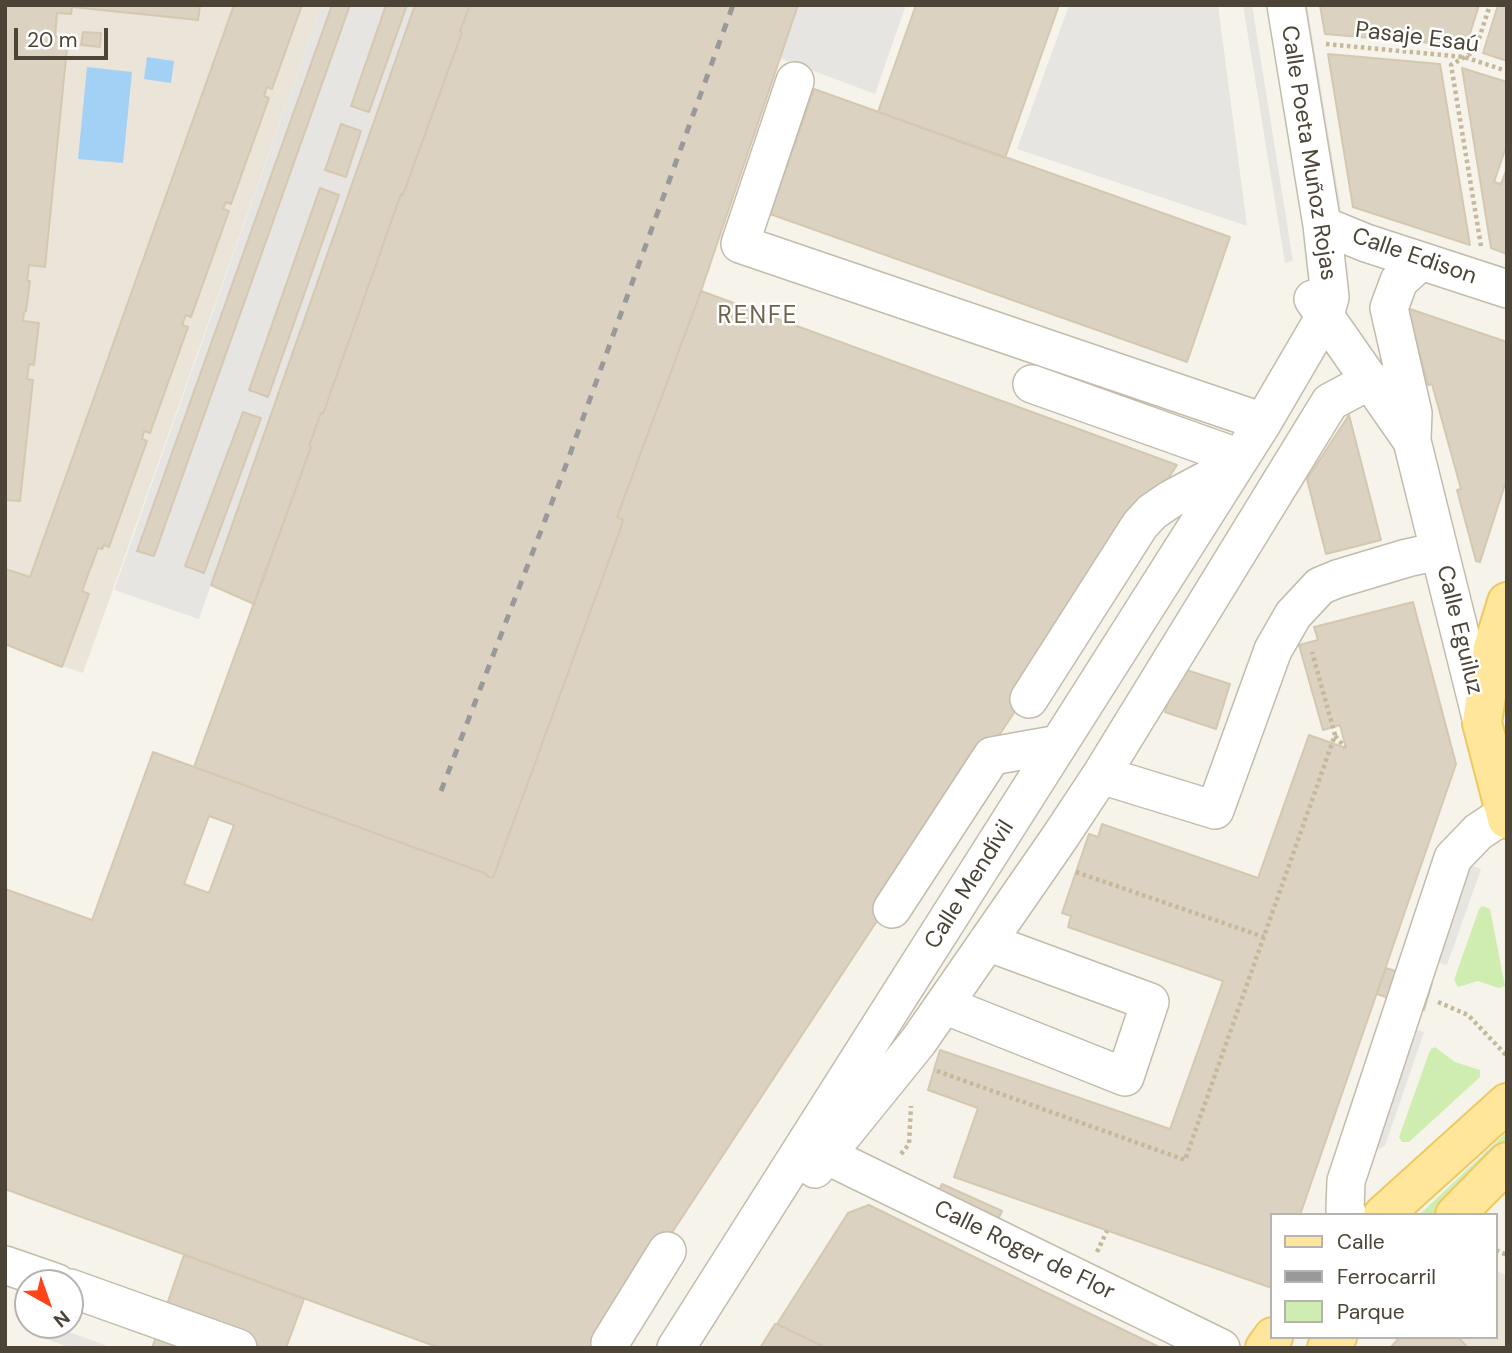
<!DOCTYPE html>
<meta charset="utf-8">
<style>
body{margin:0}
#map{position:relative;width:1512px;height:1353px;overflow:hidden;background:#f6f3ea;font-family:"DM Sans",sans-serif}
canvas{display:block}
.frame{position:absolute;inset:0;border:7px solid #4b4437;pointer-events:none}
.legend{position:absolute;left:1270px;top:1213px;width:228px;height:126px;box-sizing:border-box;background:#fff;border:2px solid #b7b4af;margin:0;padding:9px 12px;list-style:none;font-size:21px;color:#4b4437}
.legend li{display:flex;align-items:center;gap:14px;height:35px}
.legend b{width:35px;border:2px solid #b7b4af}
.north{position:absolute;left:14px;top:1269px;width:70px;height:70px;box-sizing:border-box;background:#fff;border:2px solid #b7b4af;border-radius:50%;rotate:140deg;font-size:19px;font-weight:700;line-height:28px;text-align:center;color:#4b4437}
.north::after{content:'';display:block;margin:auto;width:24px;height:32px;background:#ff4418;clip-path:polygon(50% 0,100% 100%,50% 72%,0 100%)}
.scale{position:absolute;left:14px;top:28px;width:94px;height:32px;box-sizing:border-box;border:4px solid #4b4437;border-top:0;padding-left:9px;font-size:21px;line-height:24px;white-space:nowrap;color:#4b4437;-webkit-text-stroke:5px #fff;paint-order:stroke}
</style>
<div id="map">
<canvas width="1512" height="1353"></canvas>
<div class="frame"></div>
<ul class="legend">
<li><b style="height:9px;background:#ffe69a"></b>Calle</li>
<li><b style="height:9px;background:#999"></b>Ferrocarril</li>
<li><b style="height:19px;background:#cfedb0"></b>Parque</li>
</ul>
<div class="north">N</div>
<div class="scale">20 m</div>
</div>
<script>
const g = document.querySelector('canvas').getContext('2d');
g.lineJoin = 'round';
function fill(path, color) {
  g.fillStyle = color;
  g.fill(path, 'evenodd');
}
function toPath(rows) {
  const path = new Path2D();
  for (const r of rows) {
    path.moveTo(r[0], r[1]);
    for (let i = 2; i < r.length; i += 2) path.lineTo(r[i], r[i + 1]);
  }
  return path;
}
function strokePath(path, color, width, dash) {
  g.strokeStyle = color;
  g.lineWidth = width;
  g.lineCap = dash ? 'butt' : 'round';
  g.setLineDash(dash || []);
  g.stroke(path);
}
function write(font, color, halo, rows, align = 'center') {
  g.font = font + ' "DM Sans",sans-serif';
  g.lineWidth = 5;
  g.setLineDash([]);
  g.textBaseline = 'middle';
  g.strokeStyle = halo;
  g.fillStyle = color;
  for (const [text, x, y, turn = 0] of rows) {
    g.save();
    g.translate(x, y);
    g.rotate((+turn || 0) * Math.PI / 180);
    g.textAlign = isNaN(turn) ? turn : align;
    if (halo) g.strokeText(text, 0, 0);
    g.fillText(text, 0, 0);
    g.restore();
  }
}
const residential = toPath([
 [5,5,322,5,83,673,18,651,18,648,5,644],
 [1497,1271,1507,1276,1507,1348,1390,1348,1400,1337,1496,1337]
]);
const green = toPath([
 [1482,906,1490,909,1505,986,1499,988,1478,981,1458,987,1454,980,1479,909],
 [1435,1047,1455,1062,1480,1070,1480,1077,1409,1142,1402,1142,1399,1137,1429,1053,1431,1049],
 [1507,1132,1507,1143,1436,1215,1419,1215]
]);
const parking = toPath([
 [322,5,415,5,199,619,114,590],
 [798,5,906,5,875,94,779,58],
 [1069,5,1218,5,1247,226,1017,149],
 [1243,5,1252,5,1293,261,1285,263],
 [1297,5,1307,5,1341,209,1331,211],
 [1467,864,1481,869,1447,965,1434,961],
 [1410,1028,1424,1032,1385,1146,1368,1154],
 [41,1325,50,1325,113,1348,71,1348,38,1336]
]);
const water = toPath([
 [147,57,174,61,171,83,144,79],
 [87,67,132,72,123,163,78,159]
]);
const building = toPath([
 [5,5,200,5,198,20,72,7,71,14,57,13,55,36,68,38,45,267,29,265,27,281,30,281,26,311,24,312,23,321,39,323,34,365,29,364,27,379,33,380,20,501,5,500,5,5],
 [234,5,302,5,272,89,267,87,264,96,269,98,231,204,226,202,223,209,229,211,191,317,186,315,182,325,188,327,150,433,144,431,142,439,147,441,109,547,104,545,102,549,98,548,82,591,89,594,62,667,5,644,5,569,30,577,234,5],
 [332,5,350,5,154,556,137,551,332,5],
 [386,5,407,5,369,112,351,106,386,5],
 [415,5,470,5,460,31,462,32,403,195,401,194,323,414,321,413,309,446,311,447,254,604,211,585,415,5],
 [470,5,798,5,701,291,617,517,623,520,619,533,493,878,486,876,487,874,194,767,311,447,309,446,321,413,323,414,401,194,403,195,462,32,460,31,470,5],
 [916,5,1059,5,1005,158,878,112,916,5],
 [1320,5,1479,5,1466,46,1325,34,1320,5],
 [1498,5,1507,5,1507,61,1483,53,1498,5],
 [83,32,101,33,100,47,81,45,83,32],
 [1328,54,1440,64,1470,245,1353,207,1328,54],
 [1462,68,1507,82,1507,144,1494,182,1501,184,1507,168,1507,254,1491,248,1462,68],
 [814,89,1230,237,1187,362,770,214,814,89],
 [341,124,361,131,346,177,325,170,341,124],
 [320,188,339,195,268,397,249,390,320,188],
 [701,291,1177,465,596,1348,440,1348,5,1189,5,889,92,920,153,752,487,874,486,876,493,878,619,533,623,520,617,517,701,291],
 [209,816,234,825,209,893,184,884,209,816],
 [1407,308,1507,342,1507,478,1480,562,1476,561,1457,490,1461,489,1432,384,1428,385,1407,308],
 [243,412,261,418,204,573,185,566,243,412],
 [1349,415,1381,540,1326,554,1307,479,1349,415],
 [1413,602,1456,764,1300,1215,1272,1215,1272,1288,954,1177,978,1108,928,1090,940,1050,1170,1129,1223,981,1068,927,1071,916,1062,913,1089,834,1098,837,1102,824,1258,878,1309,735,1346,748,1340,725,1323,730,1299,645,1318,640,1314,627,1413,602],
 [1180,668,1230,684,1216,729,1165,712,1180,668],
 [1386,968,1432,983,1424,1010,1377,994,1386,968],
 [942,1184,1002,1211,993,1230,934,1203,942,1184],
 [869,1205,1039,1289,1161,1348,826,1348,777,1324,848,1213,869,1205],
 [184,1255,304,1299,286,1348,152,1348,184,1255],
 [775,1324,777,1324,826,1348,760,1348,775,1324],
 [1400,1337,1458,1337,1468,1348,1390,1348,1400,1337]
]);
const path = toPath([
 [1326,44,1464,57,1507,71],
 [1481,246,1451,65,1475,51,1490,5],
 [1335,736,1345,747],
 [1076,872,1264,937],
 [1438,1002,1468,1015,1507,1056],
 [937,1071,1185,1160,1335,735,1312,652],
 [901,1154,909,1144,911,1106],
 [1496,1250,1507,1255],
 [1097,1252,1107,1231]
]);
const minor = toPath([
 [795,81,740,244,1263,422],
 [1322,225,1366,243,1507,289],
 [1313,299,1412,441,1482,722],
 [1032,384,1240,458],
 [1412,438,1413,413,1389,308,1399,281,1421,261],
 [1029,699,1140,525,1152,512,1171,499,1233,466],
 [1101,775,1215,810,1273,650,1293,615,1320,586,1337,579,1407,558,1439,551],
 [892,909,992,756,1059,744],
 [944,1005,1125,1077,1150,1002,987,942],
 [826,1155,1221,1348],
 [815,1169,918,1042,1060,837,1101,775,1330,402,1371,380],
 [1348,1215,1345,1210,1346,1181,1453,858,1478,832,1505,814],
 [5,1265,57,1283],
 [70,1288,238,1348],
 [611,1348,610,1343,667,1251],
 [676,1348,1263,422,1325,316,1330,297,1322,225,1286,5]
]);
const major = toPath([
 [1507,602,1493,648,1482,723,1507,819],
 [1383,1215,1507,1103],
 [1455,1215,1507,1162],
 [1265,1348,1273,1337],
 [1327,1348,1337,1337]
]);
const rail = toPath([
 [441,791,562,476,733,5]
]);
const streetNames = [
 ["Pasaje Esaú",1417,38,7],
 ["Calle Poeta Muñoz Rojas",1308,153,81],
 ["Calle Edison",1414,257,19],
 ["Calle Eguiluz",1459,630,76],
 ["Calle Mendívil",970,885,-58],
 ["Calle Roger de Flor",1024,1251,26]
];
const neighbourhoodNames = [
 ["RENFE",758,317]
];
fill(residential, '#eae5d8');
fill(green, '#cfedb0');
fill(parking, '#e7e5e2');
fill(water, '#a3d1f6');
fill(building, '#dcd2c1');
strokePath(building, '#d4c8b1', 2);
strokePath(minor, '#c3bcab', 40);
strokePath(major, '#eec961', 42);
strokePath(path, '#c6b89b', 4.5, [3.5, 3.5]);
strokePath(minor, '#fff', 37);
strokePath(major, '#ffe69a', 38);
strokePath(rail, '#999', 5, [9, 9]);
write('23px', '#4b4437', '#fff', streetNames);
g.letterSpacing = '2px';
write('24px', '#6f634d', '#fff', neighbourhoodNames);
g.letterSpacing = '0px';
</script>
